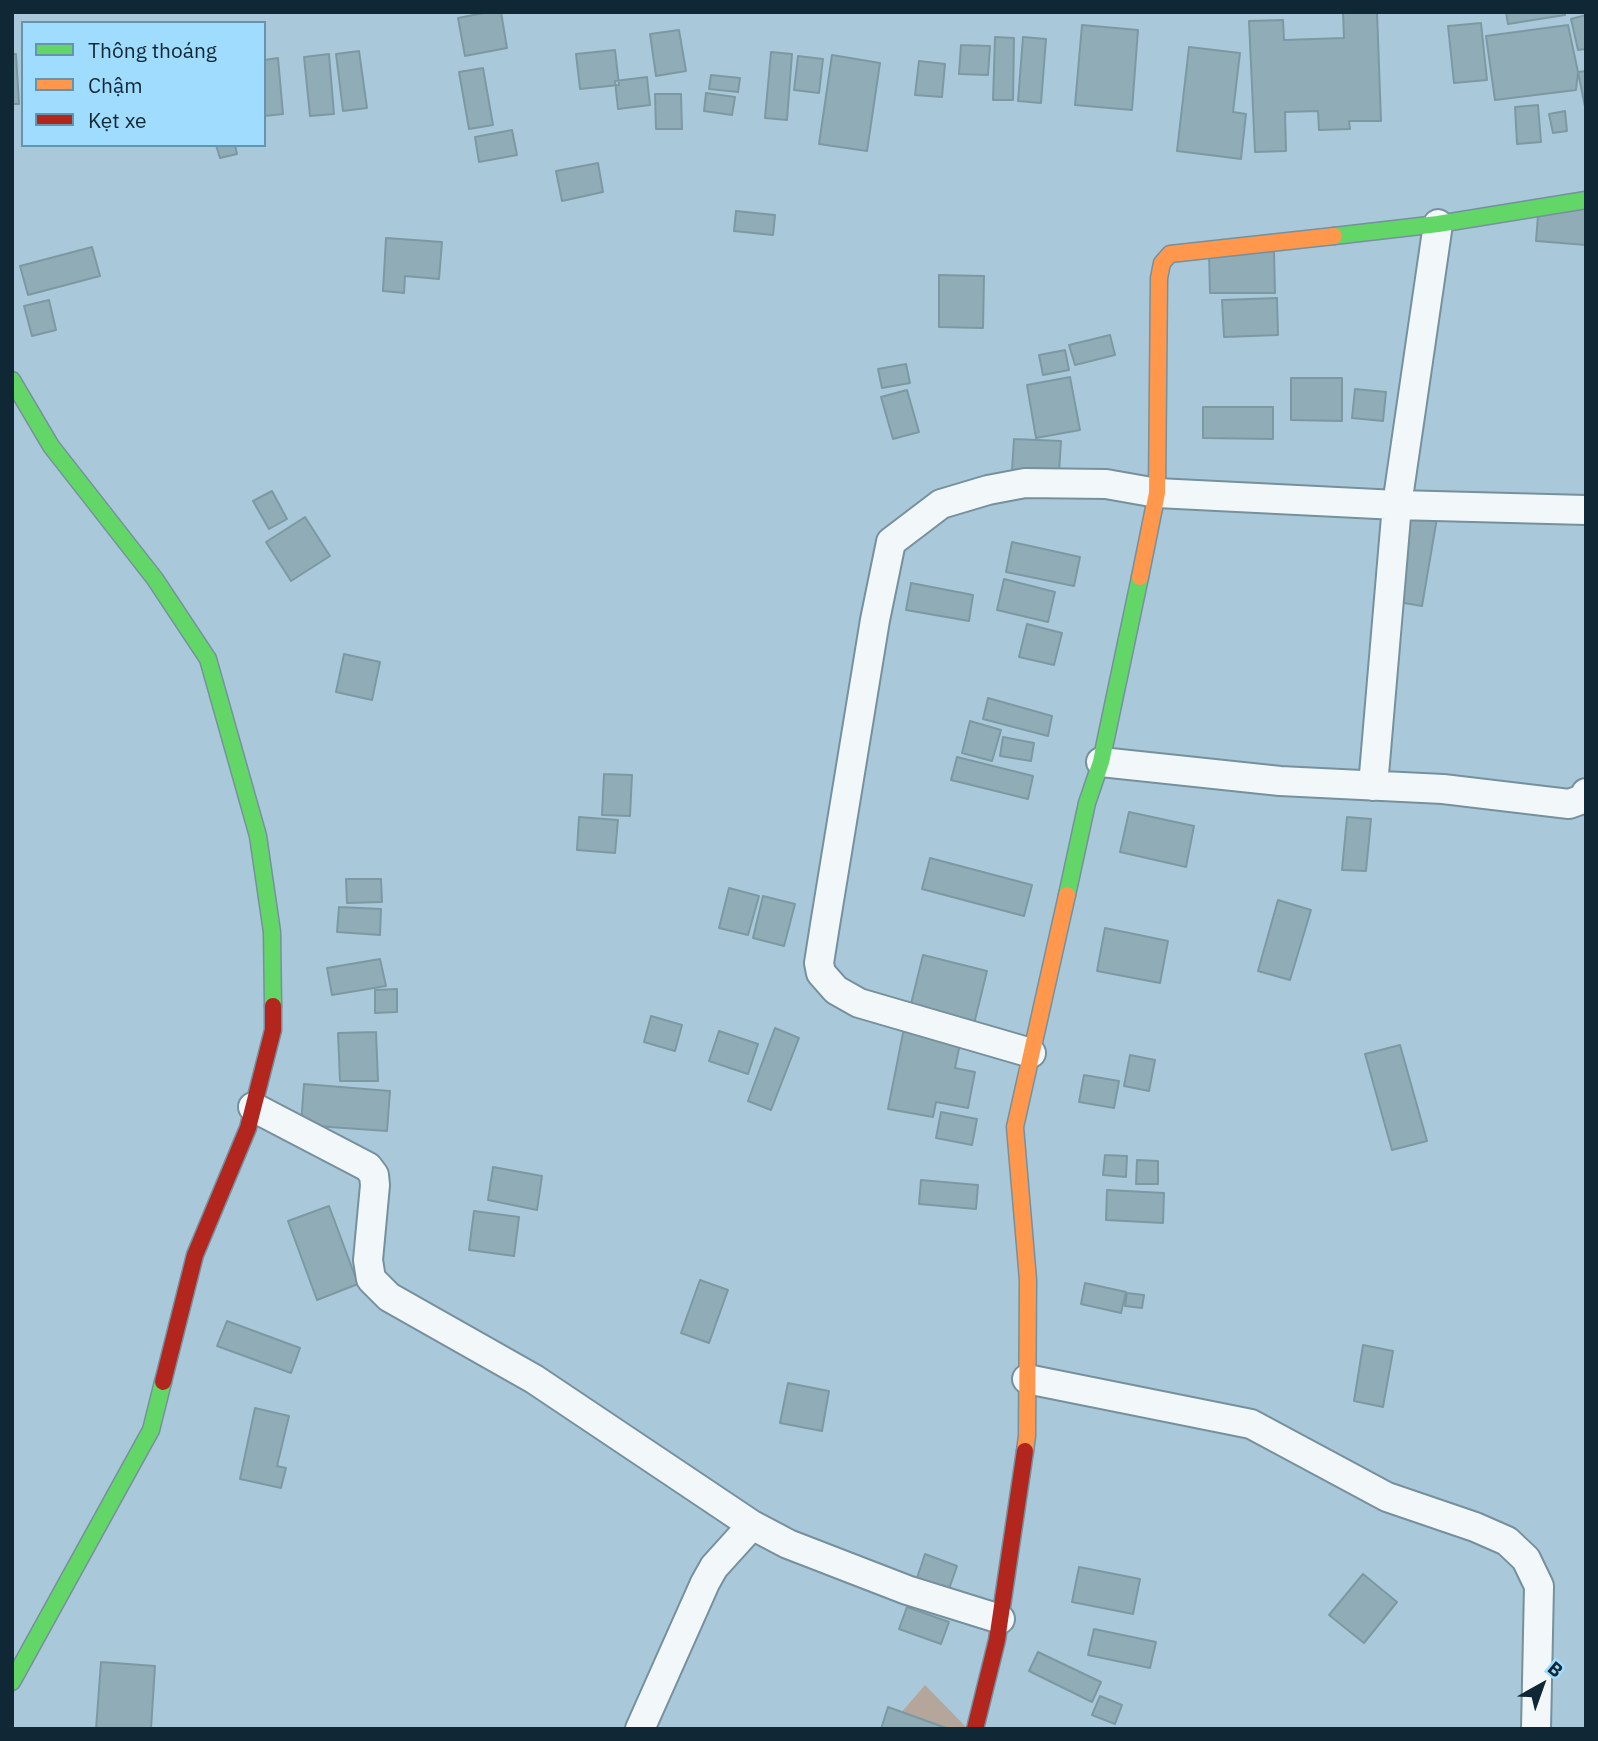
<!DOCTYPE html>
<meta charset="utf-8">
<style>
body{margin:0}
#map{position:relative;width:1598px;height:1741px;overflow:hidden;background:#a9c9db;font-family:"IBM Plex Sans",sans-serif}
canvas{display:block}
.frame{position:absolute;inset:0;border:14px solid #102835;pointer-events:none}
.legend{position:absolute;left:21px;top:21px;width:245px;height:126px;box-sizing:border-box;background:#a0dcfd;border:2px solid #6694ad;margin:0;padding:9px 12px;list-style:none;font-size:21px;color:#102835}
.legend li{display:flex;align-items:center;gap:14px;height:35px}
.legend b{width:35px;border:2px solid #6694ad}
.north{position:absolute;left:1507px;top:1650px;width:70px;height:70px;-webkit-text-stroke:5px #a0dcfd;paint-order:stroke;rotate:40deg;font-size:19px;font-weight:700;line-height:28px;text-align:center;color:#102835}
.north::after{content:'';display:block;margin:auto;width:24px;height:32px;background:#102835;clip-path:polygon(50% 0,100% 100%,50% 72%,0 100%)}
</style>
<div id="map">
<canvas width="1598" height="1741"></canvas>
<div class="frame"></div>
<ul class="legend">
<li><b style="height:9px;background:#63d668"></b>Thông thoáng</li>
<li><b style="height:9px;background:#ff974d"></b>Chậm</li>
<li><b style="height:9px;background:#b3261e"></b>Kẹt xe</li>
</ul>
<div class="north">B</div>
</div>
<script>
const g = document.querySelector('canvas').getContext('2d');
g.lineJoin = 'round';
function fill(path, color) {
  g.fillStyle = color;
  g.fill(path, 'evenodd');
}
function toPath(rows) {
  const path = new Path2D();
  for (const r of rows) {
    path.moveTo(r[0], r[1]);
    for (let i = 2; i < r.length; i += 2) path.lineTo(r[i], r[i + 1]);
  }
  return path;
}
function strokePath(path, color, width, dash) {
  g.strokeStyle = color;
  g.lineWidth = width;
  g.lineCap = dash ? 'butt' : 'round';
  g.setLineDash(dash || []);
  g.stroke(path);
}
const green = toPath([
 [925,1685,968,1729,887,1729]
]);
const building = toPath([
 [489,12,501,12,507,48,465,56,458,18,489,12],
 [1343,12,1377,12,1381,121,1349,121,1350,129,1319,130,1318,111,1285,112,1286,151,1255,152,1249,21,1283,20,1284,40,1344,38,1343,12],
 [1506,12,1565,12,1565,15,1508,24,1506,12],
 [1586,15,1586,49,1578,50,1571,19,1586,15],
 [1481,23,1487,80,1454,83,1448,26,1481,23],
 [1082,25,1138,30,1132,110,1075,105,1082,25],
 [1568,25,1578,72,1576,90,1495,100,1486,36,1568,25],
 [679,30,686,71,656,76,650,34,679,30],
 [995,37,1014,38,1013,100,993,100,995,37],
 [1023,37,1046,39,1041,103,1018,101,1023,37],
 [961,45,990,46,988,75,959,74,961,45],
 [1189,47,1240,53,1233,112,1246,114,1241,159,1177,151,1189,47],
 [615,50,619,85,580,89,576,54,615,50],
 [359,51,367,108,343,111,336,54,359,51],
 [771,52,792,54,787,120,765,118,771,52],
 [12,54,16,54,19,104,12,104,12,54],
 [329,54,334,114,310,116,304,57,329,54],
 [832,55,880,63,867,151,819,144,832,55],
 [798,56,823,59,819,93,794,90,798,56],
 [278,58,283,114,264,116,264,60,278,58],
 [919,61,945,64,942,97,915,95,919,61],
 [483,68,493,125,469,129,459,72,483,68],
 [1586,71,1586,112,1578,72,1586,71],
 [711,75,740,78,738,92,709,89,711,75],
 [647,77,650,105,618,109,615,81,647,77],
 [706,93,735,97,732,115,704,111,706,93],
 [655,94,681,94,682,129,656,129,655,94],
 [1538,105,1541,142,1517,144,1515,107,1538,105],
 [1565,111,1567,131,1553,133,1549,114,1565,111],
 [512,130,517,155,479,162,475,137,512,130],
 [216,145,235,145,237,154,220,158,216,145],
 [598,163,603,192,562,201,556,171,598,163],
 [1539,203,1586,207,1586,245,1536,241,1539,203],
 [736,211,775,215,773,235,734,231,736,211],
 [386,238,442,242,439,279,405,276,404,293,383,291,386,238],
 [92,247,100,276,28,295,20,266,92,247],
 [1274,251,1275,293,1210,293,1209,252,1274,251],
 [939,275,984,276,983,328,939,327,939,275],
 [1277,298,1278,335,1224,337,1222,300,1277,298],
 [49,300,56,330,32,336,24,306,49,300],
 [1110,335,1115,355,1075,365,1069,345,1110,335],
 [1065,350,1069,370,1043,375,1039,355,1065,350],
 [906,364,910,383,882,388,878,369,906,364],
 [1070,377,1080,430,1036,438,1027,385,1070,377],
 [1291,378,1342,378,1342,421,1291,420,1291,378],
 [1355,389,1386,392,1383,421,1352,418,1355,389],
 [907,390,919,432,893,439,881,397,907,390],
 [1203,407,1273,407,1273,439,1203,438,1203,407],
 [1014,439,1061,441,1059,473,1012,470,1014,439],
 [272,491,287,519,269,529,253,501,272,491],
 [1407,513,1437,518,1422,606,1392,601,1407,513],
 [305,517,330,556,291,581,266,542,305,517],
 [1012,542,1080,557,1074,586,1006,572,1012,542],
 [1004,579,1055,592,1048,622,997,610,1004,579],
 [911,583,973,595,969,621,906,610,911,583],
 [1027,624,1062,633,1054,665,1019,657,1027,624],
 [344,654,380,662,372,700,336,692,344,654],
 [988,698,1052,716,1048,736,983,719,988,698],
 [970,721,1001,730,992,761,962,753,970,721],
 [1003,737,1034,743,1031,761,1000,756,1003,737],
 [957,757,1033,776,1028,799,951,780,957,757],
 [604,774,632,775,630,816,602,815,604,774],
 [1129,812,1194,826,1186,867,1120,852,1129,812],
 [579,817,618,820,615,853,577,850,579,817],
 [1347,817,1371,819,1366,871,1342,870,1347,817],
 [930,858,1032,885,1024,916,922,889,930,858],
 [346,879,381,879,382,902,347,903,346,879],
 [729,888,759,896,748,935,719,928,729,888],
 [763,896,795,904,784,946,753,938,763,896],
 [1278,900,1311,910,1290,980,1258,971,1278,900],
 [339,907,381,909,380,935,337,932,339,907],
 [1105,928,1168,941,1160,983,1097,971,1105,928],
 [923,955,987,971,973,1028,909,1012,923,955],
 [380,959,386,986,332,995,327,968,380,959],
 [397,989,397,1012,375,1013,375,990,397,989],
 [651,1016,682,1025,675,1051,644,1042,651,1016],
 [775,1028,799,1038,771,1110,748,1101,775,1028],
 [904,1028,961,1039,955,1068,975,1072,968,1108,936,1102,933,1117,888,1109,904,1028],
 [719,1031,758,1044,748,1074,709,1061,719,1031],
 [376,1032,378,1081,340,1081,338,1033,376,1032],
 [1400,1045,1427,1141,1392,1150,1365,1054,1400,1045],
 [1130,1055,1155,1060,1149,1091,1124,1086,1130,1055],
 [1084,1075,1119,1081,1114,1108,1079,1102,1084,1075],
 [304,1084,390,1091,387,1131,301,1125,304,1084],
 [941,1112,977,1119,972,1145,936,1138,941,1112],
 [1105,1155,1127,1156,1126,1177,1103,1175,1105,1155],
 [1137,1160,1158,1161,1158,1184,1136,1184,1137,1160],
 [493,1167,542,1176,537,1210,488,1200,493,1167],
 [921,1180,978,1185,976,1209,919,1204,921,1180],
 [1107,1190,1164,1193,1163,1223,1106,1220,1107,1190],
 [329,1206,358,1284,317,1300,288,1221,329,1206],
 [474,1211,519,1217,514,1256,469,1250,474,1211],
 [700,1280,728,1290,709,1343,681,1333,700,1280],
 [1085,1283,1126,1292,1121,1313,1081,1304,1085,1283],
 [1127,1293,1144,1295,1142,1308,1125,1306,1127,1293],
 [227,1321,300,1348,291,1373,217,1346,227,1321],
 [1363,1345,1393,1351,1383,1407,1354,1401,1363,1345],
 [788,1383,829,1391,822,1431,780,1423,788,1383],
 [255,1408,289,1416,277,1466,286,1468,281,1488,240,1479,255,1408],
 [925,1554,957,1566,948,1592,916,1581,925,1554],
 [1079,1567,1140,1579,1133,1614,1072,1602,1079,1567],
 [1363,1574,1397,1602,1364,1643,1329,1615,1363,1574],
 [907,1607,949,1622,941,1644,899,1629,907,1607],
 [1094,1629,1156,1642,1150,1668,1088,1655,1094,1629],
 [1038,1652,1101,1682,1092,1702,1029,1671,1038,1652],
 [101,1662,155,1666,151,1729,96,1729,101,1662],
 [1100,1696,1122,1705,1115,1724,1092,1715,1100,1696],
 [888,1707,949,1729,881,1729,888,1707]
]);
const street = toPath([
 [1101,762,1280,781,1443,789,1569,804,1583,799,1586,793],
 [1373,786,1397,505,1438,224],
 [1031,1053,859,1003,836,990,821,973,819,963,825,925,875,620,891,542,941,504,988,490,1025,483,1106,484,1157,493,1397,505,1586,510],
 [253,1107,368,1167,374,1175,375,1185,368,1260,371,1279,389,1297,534,1379,752,1525,788,1544,907,1590,1000,1619],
 [1027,1379,1251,1424,1387,1497,1475,1527,1507,1541,1526,1559,1539,1586,1536,1729],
 [640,1729,705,1583,714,1567,752,1525]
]);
const fast = toPath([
 [1334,236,1438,224,1586,200],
 [12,380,51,446,155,579,208,659,258,836,272,932,273,1006],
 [1067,895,1087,803,1101,762,1140,577],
 [12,1682,151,1430,163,1382]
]);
const slow = toPath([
 [1140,577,1157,493,1159,278,1162,263,1170,254,1334,236],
 [1025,1451,1027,1436,1028,1280,1015,1127,1067,895]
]);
const jam = toPath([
 [163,1382,195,1255,248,1128,273,1030,273,1006],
 [975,1729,997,1640,1025,1451]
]);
fill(green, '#b5a69b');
fill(building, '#90acb7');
strokePath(building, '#7c99a3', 2);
strokePath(street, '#76909d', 32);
strokePath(fast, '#76909d', 19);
strokePath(slow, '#76909d', 19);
strokePath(jam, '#76909d', 19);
strokePath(street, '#f2f7fa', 28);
strokePath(fast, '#63d668', 16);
strokePath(slow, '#ff974d', 16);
strokePath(jam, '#b3261e', 16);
</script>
